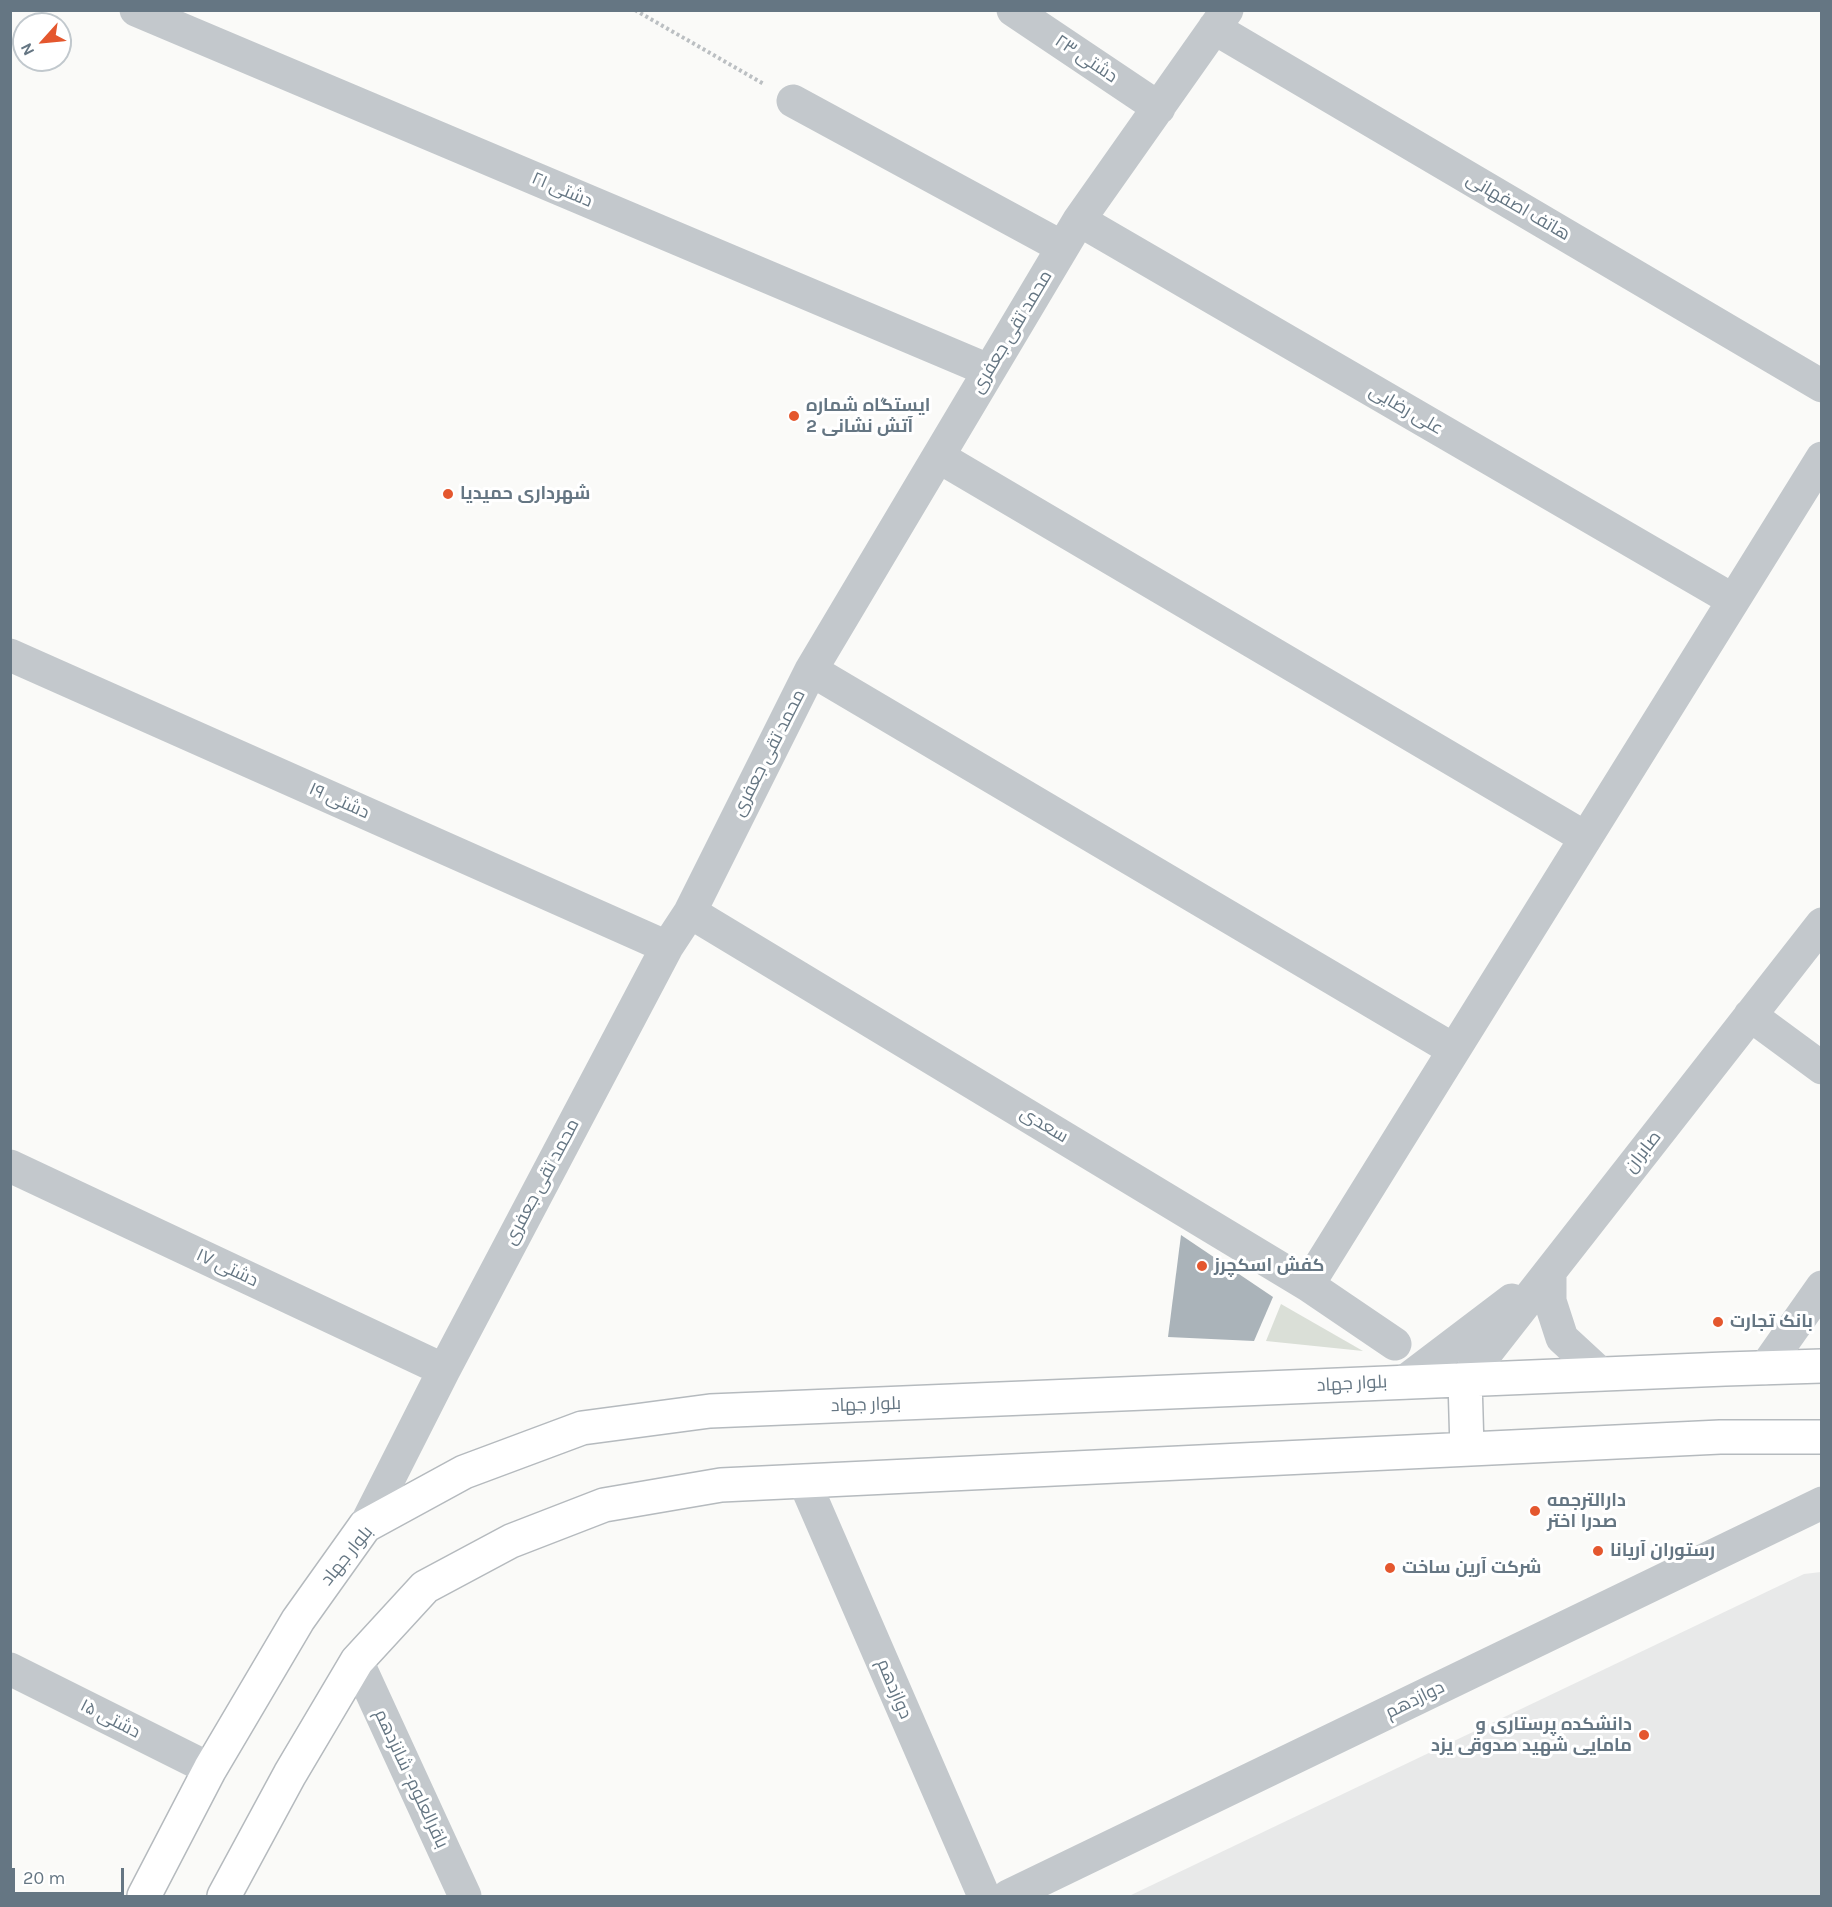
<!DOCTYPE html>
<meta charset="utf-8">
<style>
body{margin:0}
#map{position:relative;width:1832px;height:1907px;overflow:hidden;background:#fafaf8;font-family:Karla,sans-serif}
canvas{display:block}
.frame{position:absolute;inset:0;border:12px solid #657683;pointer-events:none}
.north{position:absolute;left:12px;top:12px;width:60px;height:60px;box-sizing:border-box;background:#fff;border:2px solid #c1c8cd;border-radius:50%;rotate:243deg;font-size:16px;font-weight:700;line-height:24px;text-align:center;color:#657683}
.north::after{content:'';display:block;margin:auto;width:21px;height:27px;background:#e4572e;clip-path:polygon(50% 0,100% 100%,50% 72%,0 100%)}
.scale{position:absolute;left:12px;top:1868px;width:112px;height:27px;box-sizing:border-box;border:3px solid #657683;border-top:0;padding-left:8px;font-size:18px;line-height:21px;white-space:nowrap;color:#657683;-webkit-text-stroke:4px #fff;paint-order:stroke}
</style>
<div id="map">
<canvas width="1832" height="1907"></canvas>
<div class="frame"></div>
<div class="north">N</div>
<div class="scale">20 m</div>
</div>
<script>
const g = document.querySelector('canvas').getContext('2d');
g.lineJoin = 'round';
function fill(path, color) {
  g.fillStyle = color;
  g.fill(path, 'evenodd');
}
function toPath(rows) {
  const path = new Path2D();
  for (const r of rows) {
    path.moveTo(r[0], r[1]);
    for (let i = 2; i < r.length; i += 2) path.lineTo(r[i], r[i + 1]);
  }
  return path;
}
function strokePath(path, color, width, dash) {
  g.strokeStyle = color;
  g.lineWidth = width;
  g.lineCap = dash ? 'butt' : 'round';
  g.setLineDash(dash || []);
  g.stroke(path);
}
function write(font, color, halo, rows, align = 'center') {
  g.font = font + ' Karla,Cairo,sans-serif';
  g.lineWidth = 6;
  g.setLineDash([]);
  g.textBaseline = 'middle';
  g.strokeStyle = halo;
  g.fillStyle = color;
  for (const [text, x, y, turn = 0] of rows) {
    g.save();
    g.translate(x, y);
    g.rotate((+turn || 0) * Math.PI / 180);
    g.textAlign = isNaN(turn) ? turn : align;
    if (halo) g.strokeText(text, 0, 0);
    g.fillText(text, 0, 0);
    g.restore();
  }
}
const built = toPath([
 [1821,1572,1821,1896,1129,1896,1804,1574]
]);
const green = toPath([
 [1281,1304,1363,1351,1266,1341]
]);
const building = toPath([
 [1181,1235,1273,1297,1254,1341,1168,1337]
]);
const path = toPath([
 [635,10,764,84]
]);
const minor = toPath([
 [136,10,988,370],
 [1013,10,1159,108],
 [1214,28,1822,386],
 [793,101,1062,247],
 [1079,220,1733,600],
 [939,457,1586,838],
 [10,655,667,947],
 [811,670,1454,1050],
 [690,912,1308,1285,1395,1344],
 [1750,1015,1822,1068],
 [10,1166,444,1370],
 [1550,1272,1550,1301,1562,1338,1601,1374],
 [1308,1285,1822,458],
 [1765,1368,1822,1287],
 [1465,1380,1822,924],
 [1404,1382,1512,1300],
 [804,1481,984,1896],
 [365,1526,444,1370,667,947,690,912,811,670,1079,220,1227,10],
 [357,1661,465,1896],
 [10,1669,210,1769],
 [1008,1896,1822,1503]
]);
const major = toPath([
 [1465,1380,1467,1449],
 [144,1896,210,1769,298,1620,365,1526,464,1472,582,1428,710,1411,1725,1369,1822,1366],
 [224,1896,290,1774,357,1661,425,1587,511,1541,604,1505,721,1485,1720,1437,1822,1437]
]);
const markers = [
 [794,416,6,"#e4572e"],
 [448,494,6,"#e4572e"],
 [1202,1266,6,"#e4572e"],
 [1718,1322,6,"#e4572e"],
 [1535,1511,6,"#e4572e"],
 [1598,1551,6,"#e4572e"],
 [1390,1568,6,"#e4572e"],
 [1644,1735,6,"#e4572e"]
];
const streetNames = [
 ["دشتی ۲۳",1086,59,34],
 ["دشتی ۲۱",562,190,23],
 ["هاتف اصفهانی",1518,207,30],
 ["محمد تقی جعفری",1012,332,-59],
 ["علی رضایی",1406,410,30],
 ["محمد تقی جعفری",769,753,-63],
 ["دشتی ۱۹",339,801,24],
 ["سعدی",1044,1125,31],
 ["صابران",1643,1152,-52],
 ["محمد تقی جعفری",542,1182,-62],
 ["دشتی ۱۷",227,1268,25],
 ["بلوار جهاد",1352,1384,-3],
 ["بلوار جهاد",866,1405,-2],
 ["بلوار جهاد",347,1556,-51],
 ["دوازدهم",894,1689,67],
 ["دوازدهم",1415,1700,-26],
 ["دشتی ۱۵",110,1719,27],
 ["باقرالعلوم- شانزدهم",411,1779,65]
];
const poiNames = [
 ["ایستگاه شماره",806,406],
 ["2 آتش نشانی",806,427],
 ["شهرداری حمیدیا",460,494],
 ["کفش اسکچرز",1214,1266],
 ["بانک تجارت",1730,1322],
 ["دارالترجمه",1547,1501],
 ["صدرا اختر",1547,1522],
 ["رستوران آریانا",1610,1551],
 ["شرکت آرین ساخت",1402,1568],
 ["دانشکده پرستاری و",1632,1725,"right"],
 ["مامایی شهید صدوقی یزد",1632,1746,"right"]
];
fill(built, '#e8e9e9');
fill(green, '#dadfd7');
fill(building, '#aab3b9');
strokePath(major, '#b5babe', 36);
strokePath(path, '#bbbfc2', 4, [3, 3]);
strokePath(minor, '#c3c8cc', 33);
strokePath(major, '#fff', 33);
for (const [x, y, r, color] of markers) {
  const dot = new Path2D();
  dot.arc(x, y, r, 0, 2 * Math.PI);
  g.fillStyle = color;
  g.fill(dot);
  strokePath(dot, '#fff', 2);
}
write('18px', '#657683', '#fff', streetNames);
write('bold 18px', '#657683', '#fff', poiNames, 'left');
</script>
